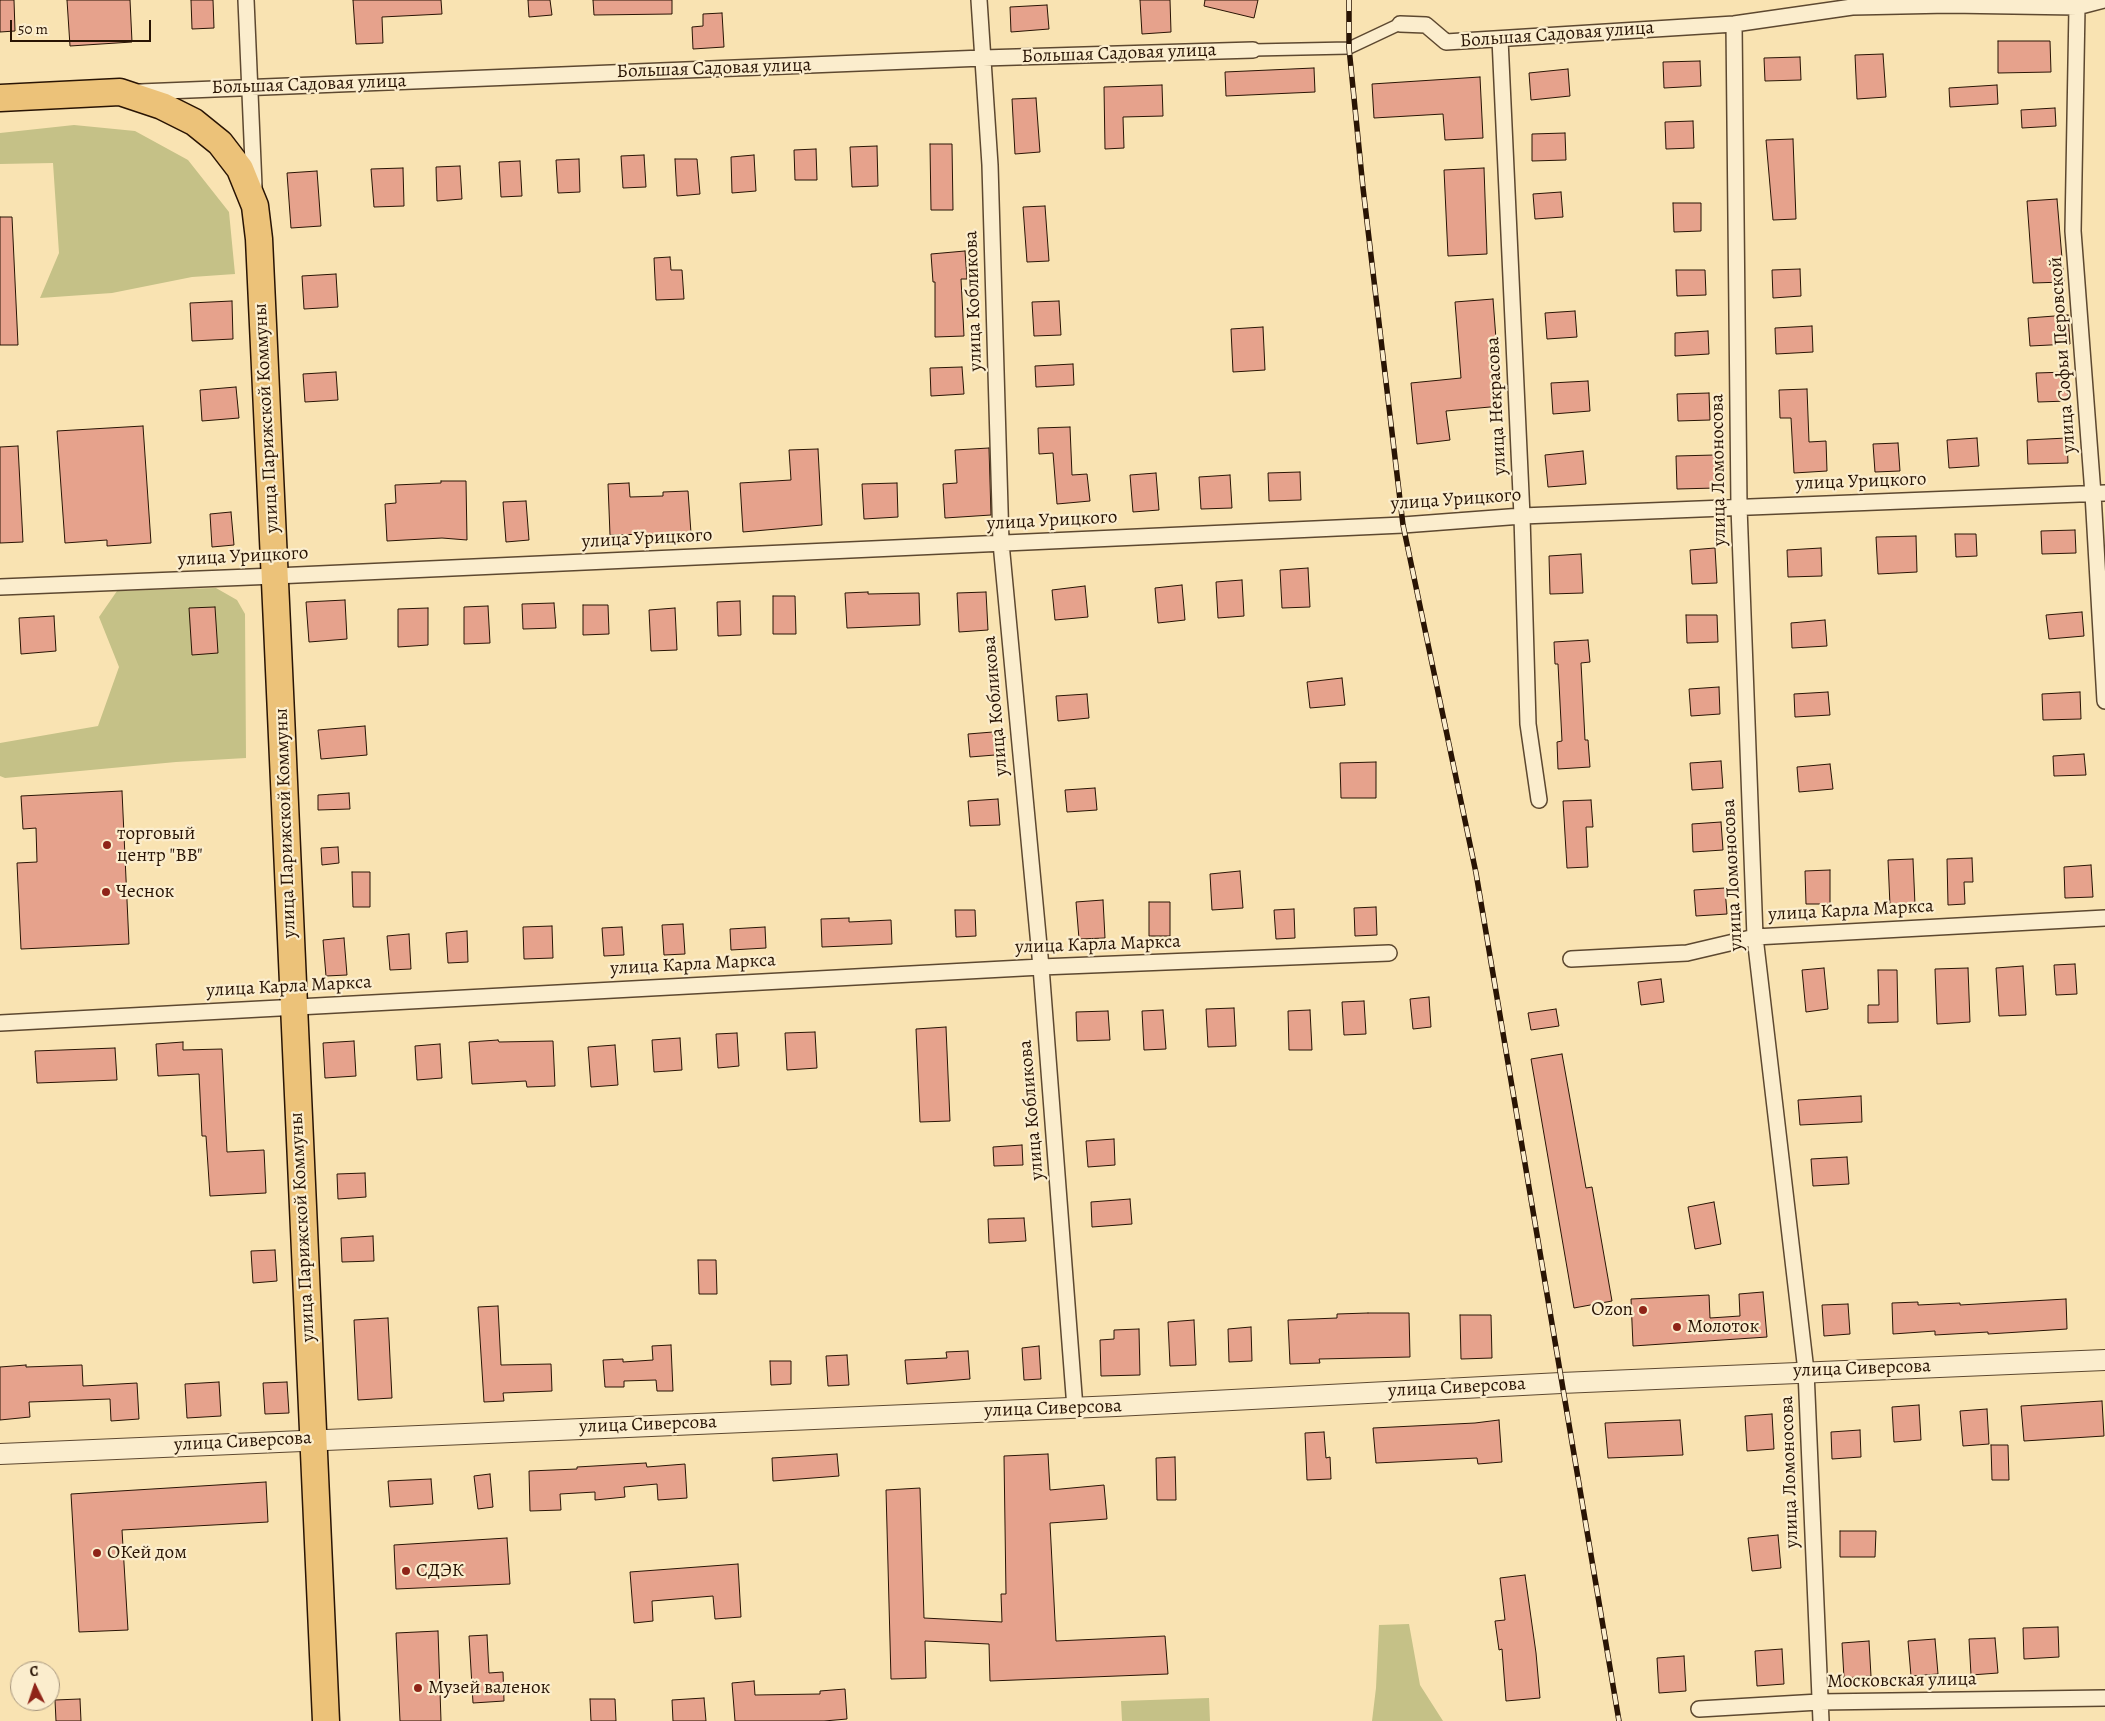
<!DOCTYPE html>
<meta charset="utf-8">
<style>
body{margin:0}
#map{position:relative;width:2105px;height:1721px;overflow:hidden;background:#f9e3b2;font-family:Alegreya,serif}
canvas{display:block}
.north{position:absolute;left:10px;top:1661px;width:50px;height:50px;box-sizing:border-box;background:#fbedcd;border:1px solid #a7967d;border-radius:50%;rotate:356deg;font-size:14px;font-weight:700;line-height:20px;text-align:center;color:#291404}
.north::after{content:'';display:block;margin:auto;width:18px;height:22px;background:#8f2418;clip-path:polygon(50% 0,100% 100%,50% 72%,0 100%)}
.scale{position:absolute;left:10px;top:20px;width:141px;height:22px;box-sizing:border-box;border:2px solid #291404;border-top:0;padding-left:6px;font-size:15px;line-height:18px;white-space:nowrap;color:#291404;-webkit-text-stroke:4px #fbedcd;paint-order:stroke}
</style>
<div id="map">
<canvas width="2105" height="1721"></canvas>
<div class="north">С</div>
<div class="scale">50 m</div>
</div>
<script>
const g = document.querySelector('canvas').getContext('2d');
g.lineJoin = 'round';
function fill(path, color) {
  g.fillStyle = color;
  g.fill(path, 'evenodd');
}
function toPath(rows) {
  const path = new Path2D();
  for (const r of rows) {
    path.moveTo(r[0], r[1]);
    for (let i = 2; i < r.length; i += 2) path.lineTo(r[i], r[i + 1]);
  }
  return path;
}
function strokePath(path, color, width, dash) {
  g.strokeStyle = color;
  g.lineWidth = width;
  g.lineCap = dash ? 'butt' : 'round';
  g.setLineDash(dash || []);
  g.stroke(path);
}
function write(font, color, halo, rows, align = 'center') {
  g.font = font + ' Alegreya,serif';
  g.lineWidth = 4.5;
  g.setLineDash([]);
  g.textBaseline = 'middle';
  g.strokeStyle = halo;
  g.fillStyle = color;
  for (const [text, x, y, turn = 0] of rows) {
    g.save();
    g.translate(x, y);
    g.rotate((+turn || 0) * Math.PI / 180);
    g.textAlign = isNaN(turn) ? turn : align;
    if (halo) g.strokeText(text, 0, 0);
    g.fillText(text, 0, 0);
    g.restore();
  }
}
const green = toPath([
 [74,125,135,131,188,160,229,212,235,274,192,277,112,293,40,298,59,253,53,163,0,164,0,133],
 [216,588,237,600,245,614,246,758,176,762,5,778,0,776,0,743,98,726,119,667,99,617,117,591],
 [1409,1624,1420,1685,1443,1721,1372,1721,1376,1688,1379,1625],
 [1209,1698,1210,1721,1122,1721,1121,1701]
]);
const building = toPath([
 [0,0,14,0,15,31,0,32,0,0],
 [67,0,130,0,132,42,70,46,67,0],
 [191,0,213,0,214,28,192,29,191,0],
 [353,0,441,0,442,14,382,17,383,43,356,44,353,0],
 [528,0,550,0,552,15,529,17,528,0],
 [593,0,672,0,672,14,594,15,593,0],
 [1140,0,1170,0,1171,32,1142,34,1140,0],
 [1205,0,1258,0,1254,18,1204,6,1205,0],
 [1047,5,1049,29,1011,32,1010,7,1047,5],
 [722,13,724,47,693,49,692,27,703,26,703,14,722,13],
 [1998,41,2050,41,2051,72,1998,73,1998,41],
 [1883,54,1886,97,1857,99,1855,55,1883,54],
 [1800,57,1801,80,1765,81,1764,58,1800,57],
 [1700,61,1701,86,1664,88,1663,62,1700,61],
 [1314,68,1315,92,1226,96,1225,72,1314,68],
 [1568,69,1570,96,1531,100,1529,73,1568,69],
 [1480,77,1483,138,1445,140,1443,114,1374,118,1372,84,1480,77],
 [1162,85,1163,116,1123,117,1124,148,1105,149,1104,87,1162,85],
 [1997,85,1998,104,1950,107,1949,88,1997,85],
 [1036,98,1040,152,1015,154,1012,99,1036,98],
 [2055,108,2056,126,2022,128,2021,110,2055,108],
 [1693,121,1694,148,1666,149,1665,122,1693,121],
 [1565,133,1566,160,1532,161,1532,134,1565,133],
 [1793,139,1796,219,1773,220,1766,140,1793,139],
 [930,144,952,144,953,210,931,210,930,144],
 [877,146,878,186,852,187,850,147,877,146],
 [816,149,817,180,795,180,794,150,816,149],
 [644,155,646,187,623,188,621,156,644,155],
 [754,155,756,191,732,193,731,157,754,155],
 [579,159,580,192,558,193,556,160,579,159],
 [675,159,697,159,700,194,677,196,675,159],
 [520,161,522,196,501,197,499,162,520,161],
 [460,166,462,199,437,201,436,167,460,166],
 [403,168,404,206,374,207,371,169,403,168],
 [1484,168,1487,254,1448,256,1444,170,1484,168],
 [317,171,321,226,291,228,287,173,317,171],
 [1561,192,1563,217,1535,219,1533,194,1561,192],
 [2057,199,2064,282,2033,283,2027,201,2057,199],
 [1673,203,1701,203,1701,231,1674,232,1673,203],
 [1045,206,1049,261,1027,262,1023,207,1045,206],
 [0,217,12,217,18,345,0,345,0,217],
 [965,251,967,279,961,279,964,336,935,337,935,282,933,282,931,254,965,251],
 [670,257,671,270,682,270,684,299,656,300,654,258,670,257],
 [1800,269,1801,296,1773,298,1772,270,1800,269],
 [1676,270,1705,270,1706,295,1677,296,1676,270],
 [336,274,338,307,304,309,302,276,336,274],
 [1493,299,1501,406,1446,411,1450,440,1417,444,1411,383,1461,378,1455,302,1493,299],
 [232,301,233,339,192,341,190,303,232,301],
 [1059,301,1061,335,1034,336,1032,302,1059,301],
 [1575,311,1577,337,1547,339,1545,313,1575,311],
 [2068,315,2070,344,2030,346,2028,318,2068,315],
 [1812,326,1813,352,1776,354,1775,328,1812,326],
 [1263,327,1265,370,1233,372,1231,329,1263,327],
 [1708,331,1709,354,1675,356,1675,333,1708,331],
 [1073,364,1074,385,1036,387,1035,366,1073,364],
 [962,367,964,394,931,396,930,368,962,367],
 [336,372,338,400,305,402,303,374,336,372],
 [2067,372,2068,401,2038,402,2036,373,2067,372],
 [1588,381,1590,411,1553,414,1551,383,1588,381],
 [236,387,239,418,202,421,200,390,236,387],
 [1807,389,1809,442,1826,441,1827,471,1794,473,1791,418,1780,418,1779,390,1807,389],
 [1709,393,1710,420,1678,421,1677,394,1709,393],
 [143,426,151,543,107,546,107,540,65,543,57,431,143,426],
 [1070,427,1072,475,1087,474,1090,501,1057,504,1053,453,1039,454,1038,428,1070,427],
 [1977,438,1979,466,1949,468,1947,440,1977,438],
 [2067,438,2068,463,2028,464,2027,440,2067,438],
 [1898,443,1900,471,1875,472,1873,444,1898,443],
 [18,446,23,542,0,543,0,447,18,446],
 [989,448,991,515,945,518,943,484,957,483,955,450,989,448],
 [818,449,822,525,743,532,740,483,791,480,789,450,818,449],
 [1583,451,1586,484,1548,487,1545,455,1583,451],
 [1715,455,1716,488,1677,489,1676,456,1715,455],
 [1300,472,1301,500,1269,501,1268,473,1300,472],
 [1156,473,1159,510,1133,512,1130,475,1156,473],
 [1230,475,1232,508,1201,509,1199,477,1230,475],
 [441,481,466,481,467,540,442,538,387,541,385,504,396,503,395,485,441,483,441,481],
 [629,483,630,497,663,496,663,492,688,491,691,533,610,535,608,484,629,483],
 [897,483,898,517,864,519,862,484,897,483],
 [526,501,529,540,506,542,503,502,526,501],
 [231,512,234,545,212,547,210,514,231,512],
 [2075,530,2076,553,2042,554,2041,531,2075,530],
 [1955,534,1976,534,1977,556,1956,557,1955,534],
 [1916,536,1917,572,1878,574,1876,537,1916,536],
 [1715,548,1717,583,1692,584,1690,550,1715,548],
 [1821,548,1822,576,1788,577,1787,550,1821,548],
 [1581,554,1583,593,1550,594,1549,556,1581,554],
 [1308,568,1310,607,1282,608,1280,570,1308,568],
 [1242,580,1244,616,1218,618,1216,582,1242,580],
 [1182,585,1185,620,1158,623,1155,588,1182,585],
 [1085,586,1088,617,1055,620,1052,590,1085,586],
 [868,592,868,594,919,593,920,625,847,628,845,593,868,592],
 [986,592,988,630,959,632,957,593,986,592],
 [773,596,795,596,796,634,773,634,773,596],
 [345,600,347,639,309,642,306,602,345,600],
 [740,601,741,635,718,636,717,602,740,601],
 [554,603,556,628,523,629,522,604,554,603],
 [583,605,608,605,609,634,583,635,583,605],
 [488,606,490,643,464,644,464,607,488,606],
 [215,607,218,653,192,655,189,608,215,607],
 [428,608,428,645,398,647,398,609,428,608],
 [675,608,677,650,651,651,649,610,675,608],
 [2082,612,2084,636,2049,639,2046,615,2082,612],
 [1686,615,1717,615,1718,642,1687,643,1686,615],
 [54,616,56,651,21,654,19,618,54,616],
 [1825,620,1827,646,1792,648,1791,623,1825,620],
 [1588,640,1590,662,1581,663,1585,740,1588,740,1590,767,1558,769,1557,742,1562,741,1558,664,1555,664,1554,642,1588,640],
 [1342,678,1345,705,1310,708,1307,682,1342,678],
 [1719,687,1720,714,1691,716,1689,689,1719,687],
 [1828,692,1830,715,1795,717,1794,694,1828,692],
 [2080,692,2081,719,2043,720,2042,694,2080,692],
 [1087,694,1089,718,1058,721,1056,696,1087,694],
 [365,726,367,755,321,759,318,730,365,726],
 [993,732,995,755,970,757,968,734,993,732],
 [2084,754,2086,775,2054,776,2053,756,2084,754],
 [1721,761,1723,788,1692,790,1690,763,1721,761],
 [1376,762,1376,798,1341,798,1340,763,1376,762],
 [1830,764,1833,789,1799,792,1797,767,1830,764],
 [1095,788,1097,810,1067,812,1065,790,1095,788],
 [122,791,129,944,21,949,17,863,37,862,36,828,23,829,21,796,122,791],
 [349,793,350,809,318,810,318,795,349,793],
 [998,799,1000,825,970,826,968,801,998,799],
 [1591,800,1593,827,1586,827,1588,867,1567,868,1563,801,1591,800],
 [1721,822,1723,850,1693,852,1692,824,1721,822],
 [338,847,339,863,322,865,321,848,338,847],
 [1972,858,1973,882,1964,882,1965,904,1948,905,1947,859,1972,858],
 [1913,859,1915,905,1890,906,1888,860,1913,859],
 [2091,865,2093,897,2065,898,2064,867,2091,865],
 [1830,870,1830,904,1806,904,1805,871,1830,870],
 [1240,871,1243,908,1212,910,1210,874,1240,871],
 [352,872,370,872,370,907,353,907,352,872],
 [1725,888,1727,914,1696,916,1694,890,1725,888],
 [1103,900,1105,938,1079,939,1076,902,1103,900],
 [1149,902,1170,902,1170,936,1149,936,1149,902],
 [1376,907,1377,935,1355,936,1354,908,1376,907],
 [1294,909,1295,938,1276,939,1274,910,1294,909],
 [955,910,975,910,976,936,956,937,955,910],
 [849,918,849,922,891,920,892,944,822,947,821,919,849,918],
 [683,924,685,954,664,955,662,925,683,924],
 [552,926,553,958,524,959,523,927,552,926],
 [622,927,624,955,604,956,602,928,622,927],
 [765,927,766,948,731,950,730,929,765,927],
 [467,931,468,962,448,963,446,933,467,931],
 [409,934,411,969,390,970,387,936,409,934],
 [344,938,347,975,326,976,323,940,344,938],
 [2075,964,2077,994,2056,995,2054,965,2075,964],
 [2023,966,2026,1015,1999,1016,1996,968,2023,966],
 [1824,968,1828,1009,1806,1012,1802,970,1824,968],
 [1968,968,1970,1022,1937,1024,1935,969,1968,968],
 [1878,970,1897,970,1898,1022,1868,1023,1868,1005,1879,1005,1878,970],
 [1661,979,1664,1002,1641,1005,1638,982,1661,979],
 [1429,997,1431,1027,1413,1029,1410,999,1429,997],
 [1364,1001,1366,1034,1344,1035,1342,1002,1364,1001],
 [1234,1008,1236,1046,1208,1047,1206,1009,1234,1008],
 [1556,1009,1559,1026,1531,1030,1528,1013,1556,1009],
 [1163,1010,1166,1049,1144,1050,1142,1011,1163,1010],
 [1310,1010,1312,1050,1289,1050,1288,1011,1310,1010],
 [1108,1011,1110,1040,1077,1041,1076,1012,1108,1011],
 [946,1027,950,1121,920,1122,916,1029,946,1027],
 [815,1032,817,1068,787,1070,785,1033,815,1032],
 [737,1033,739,1066,718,1068,716,1034,737,1033],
 [680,1038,682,1070,654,1072,652,1040,680,1038],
 [498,1040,499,1042,553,1041,555,1086,527,1087,526,1081,472,1084,469,1042,498,1040],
 [354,1041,356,1076,325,1078,323,1043,354,1041],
 [183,1042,183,1050,222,1049,227,1152,264,1150,266,1193,210,1196,206,1136,202,1136,199,1074,158,1076,156,1044,183,1042],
 [440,1044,442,1078,417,1080,415,1046,440,1044],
 [615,1045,618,1085,591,1087,588,1047,615,1045],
 [115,1048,117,1080,37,1083,35,1051,115,1048],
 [1562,1054,1586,1188,1592,1187,1612,1301,1574,1308,1531,1059,1562,1054],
 [1861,1096,1862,1122,1800,1125,1798,1100,1861,1096],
 [1114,1139,1115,1165,1088,1167,1086,1141,1114,1139],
 [1022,1145,1023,1165,994,1166,993,1147,1022,1145],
 [1847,1157,1849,1184,1813,1186,1811,1159,1847,1157],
 [365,1173,366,1197,338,1199,337,1174,365,1173],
 [1130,1199,1132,1224,1092,1227,1091,1202,1130,1199],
 [1714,1202,1721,1244,1695,1249,1688,1207,1714,1202],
 [1024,1218,1026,1241,989,1243,988,1219,1024,1218],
 [373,1236,374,1261,342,1262,341,1238,373,1236],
 [275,1250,277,1281,253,1283,251,1251,275,1250],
 [698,1260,716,1260,717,1294,699,1294,698,1260],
 [1763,1292,1767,1337,1633,1346,1631,1299,1709,1295,1710,1318,1740,1316,1739,1294,1763,1292],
 [2066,1299,2067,1329,1988,1334,1988,1332,1935,1335,1935,1331,1893,1334,1892,1303,1918,1302,1918,1305,1960,1303,1960,1305,2066,1299],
 [1848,1304,1850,1334,1824,1336,1822,1305,1848,1304],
 [498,1306,501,1365,551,1364,552,1391,503,1393,504,1401,484,1402,478,1307,498,1306],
 [1368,1313,1409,1313,1410,1357,1319,1359,1320,1363,1290,1364,1288,1320,1337,1318,1337,1314,1368,1313],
 [1460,1315,1491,1315,1492,1358,1461,1359,1460,1315],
 [388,1318,392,1398,358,1400,354,1320,388,1318],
 [1194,1320,1196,1365,1170,1366,1168,1322,1194,1320],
 [1251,1327,1252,1361,1229,1362,1228,1329,1251,1327],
 [1139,1329,1140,1375,1101,1376,1100,1340,1114,1339,1114,1330,1139,1329],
 [671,1345,673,1391,657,1391,656,1380,624,1381,624,1387,605,1387,603,1360,623,1359,623,1362,653,1360,652,1346,671,1345],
 [1039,1346,1041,1379,1024,1380,1022,1348,1039,1346],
 [968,1351,970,1379,907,1384,905,1360,947,1358,946,1352,968,1351],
 [847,1355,849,1385,828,1386,826,1356,847,1355],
 [770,1361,791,1361,791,1384,771,1385,770,1361],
 [26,1365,26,1367,82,1365,83,1386,137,1383,139,1419,111,1421,110,1399,29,1402,30,1417,0,1420,0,1367,26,1365],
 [219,1382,221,1416,187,1418,185,1384,219,1382],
 [287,1382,289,1413,265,1414,263,1383,287,1382],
 [2102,1401,2104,1436,2024,1441,2021,1406,2102,1401],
 [1919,1405,1921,1440,1894,1442,1892,1407,1919,1405],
 [1987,1409,1989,1444,1963,1446,1960,1411,1987,1409],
 [1772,1414,1774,1449,1747,1451,1745,1416,1772,1414],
 [1499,1420,1502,1462,1478,1464,1477,1458,1376,1463,1373,1428,1475,1423,1499,1420],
 [1680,1420,1683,1455,1608,1458,1605,1423,1680,1420],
 [1860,1430,1861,1457,1832,1459,1831,1432,1860,1430],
 [1324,1432,1326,1458,1330,1457,1331,1479,1307,1480,1305,1433,1324,1432],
 [1991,1445,2008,1445,2009,1480,1992,1480,1991,1445],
 [837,1454,839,1476,773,1481,772,1458,837,1454],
 [1048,1454,1050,1490,1104,1485,1107,1519,1050,1523,1056,1641,1165,1636,1168,1674,990,1681,989,1644,925,1641,926,1678,891,1679,886,1490,920,1488,924,1618,1002,1622,1001,1594,1006,1594,1004,1456,1048,1454],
 [1175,1457,1176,1500,1157,1500,1156,1458,1175,1457],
 [646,1463,647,1467,685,1464,687,1498,658,1500,657,1484,624,1487,625,1497,595,1500,595,1492,560,1494,561,1510,530,1511,529,1471,577,1469,577,1467,646,1463],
 [490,1474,493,1507,478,1509,474,1476,490,1474],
 [431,1479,433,1504,390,1507,388,1481,431,1479],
 [266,1482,268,1522,122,1530,128,1630,79,1632,71,1494,266,1482],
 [1840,1531,1876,1531,1875,1557,1840,1557,1840,1531],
 [1778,1535,1781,1568,1752,1571,1748,1538,1778,1535],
 [507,1538,510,1584,396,1589,394,1545,507,1538],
 [738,1564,741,1617,715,1619,713,1596,652,1601,653,1621,634,1623,630,1572,738,1564],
 [1525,1575,1536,1653,1540,1698,1506,1701,1502,1649,1499,1650,1495,1621,1505,1620,1500,1578,1525,1575],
 [2058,1627,2059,1657,2024,1659,2023,1628,2058,1627],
 [438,1631,441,1721,400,1721,396,1633,438,1631],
 [487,1635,489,1673,503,1672,504,1701,473,1703,469,1636,487,1635],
 [1995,1638,1998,1673,1971,1675,1969,1639,1995,1638],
 [1935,1639,1938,1674,1911,1676,1908,1641,1935,1639],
 [1869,1641,1871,1676,1844,1678,1842,1643,1869,1641],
 [1782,1649,1784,1684,1757,1686,1755,1651,1782,1649],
 [1684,1656,1686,1691,1659,1693,1657,1658,1684,1656],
 [754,1681,755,1695,820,1694,820,1691,845,1689,847,1719,824,1721,735,1721,732,1683,754,1681],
 [704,1698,706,1721,673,1721,672,1700,704,1698],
 [80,1699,81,1721,56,1721,55,1700,80,1699],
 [590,1699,615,1699,616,1721,591,1721,590,1699]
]);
const pedestrian = toPath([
 [1253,50,1349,48,1400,24]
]);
const minor = toPath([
 [246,0,254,186],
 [979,0,990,165,1001,543,1041,967,1075,1408],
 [2077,7,2073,231,2093,494,2105,701],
 [1400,24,1426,25,1446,42,1734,24,1852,7,1949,5,2077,7,2104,0],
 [1734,24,1739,507,1755,937,1806,1371,1821,1721],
 [1500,39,1522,516,1528,724,1539,800],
 [140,92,983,58,1253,50],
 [0,587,275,576,1403,525,1522,516,2105,493],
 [1571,959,1687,953,1755,937,2105,918],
 [0,1023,1041,967,1389,953],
 [1699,1709,1819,1702,2105,1698]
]);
const tertiary = toPath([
 [0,1454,1116,1406,1561,1383,2105,1360]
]);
const trunk = toPath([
 [0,98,120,92,162,106,194,122,220,143,240,169,255,206,259,239,277,625,326,1721]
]);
const rail = toPath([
 [1349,0,1349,48,1363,188,1403,525,1476,873,1619,1721]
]);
const markers = [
 [107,845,5,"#8f2418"],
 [106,892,5,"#8f2418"],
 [1643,1310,5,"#8f2418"],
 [1677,1327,5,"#8f2418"],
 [97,1553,5,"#8f2418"],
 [406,1571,5,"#8f2418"],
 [418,1688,5,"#8f2418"]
];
const streetNames = [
 ["Большая Садовая улица",1557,35,-4],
 ["Большая Садовая улица",1119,54,-2],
 ["Большая Садовая улица",714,69,-2],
 ["Большая Садовая улица",309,85,-2],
 ["улица Кобликова",974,301,-92],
 ["улица Софьи Перовской",2063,355,-94],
 ["улица Некрасова",1497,406,-93],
 ["улица Парижской Коммуны",267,418,-93],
 ["улица Ломоносова",1719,470,-91],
 ["улица Урицкого",1861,482,-2],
 ["улица Урицкого",1456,500,-4],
 ["улица Урицкого",1052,521,-3],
 ["улица Урицкого",647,539,-3],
 ["улица Урицкого",243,557,-3],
 ["улица Кобликова",996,706,-95],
 ["улица Парижской Коммуны",286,823,-92],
 ["улица Ломоносова",1733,875,-93],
 ["улица Карла Маркса",1851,911,-3],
 ["улица Карла Маркса",1098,945,-2],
 ["улица Карла Маркса",693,965,-3],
 ["улица Карла Маркса",289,987,-3],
 ["улица Кобликова",1032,1110,-95],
 ["улица Парижской Коммуны",303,1227,-93],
 ["улица Сиверсова",1862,1369,-2],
 ["улица Сиверсова",1457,1388,-3],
 ["улица Сиверсова",1053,1409,-2],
 ["улица Сиверсова",648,1425,-2],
 ["улица Сиверсова",243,1442,-3],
 ["улица Ломоносова",1790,1472,-92],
 ["Московская улица",1902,1681,-1]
];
const poiNames = [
 ["торговый",117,834],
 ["центр \"ВВ\"",117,856],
 ["Чеснок",116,892],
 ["Ozon",1633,1310,"right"],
 ["Молоток",1687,1327],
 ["ОКей дом",107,1553],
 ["СДЭК",416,1571],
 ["Музей валенок",428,1688]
];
fill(green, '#c5c187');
fill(building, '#e6a28c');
strokePath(building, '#291404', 1);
strokePath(pedestrian, '#5d4830', 14);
strokePath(minor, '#5d4830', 18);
strokePath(tertiary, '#5d4830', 22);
strokePath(trunk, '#291404', 29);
strokePath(pedestrian, '#fbedcd', 11);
strokePath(minor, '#fbedcd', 15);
strokePath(tertiary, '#fbedcd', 20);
strokePath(trunk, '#ecc279', 26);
strokePath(rail, '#291404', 5.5);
strokePath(rail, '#fbedcd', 4, [11]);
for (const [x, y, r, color] of markers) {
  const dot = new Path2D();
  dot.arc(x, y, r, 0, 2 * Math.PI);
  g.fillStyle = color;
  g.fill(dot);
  strokePath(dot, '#fbedcd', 2);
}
write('19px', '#291404', '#fbedcd', streetNames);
write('19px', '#291404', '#fbedcd', poiNames, 'left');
</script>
